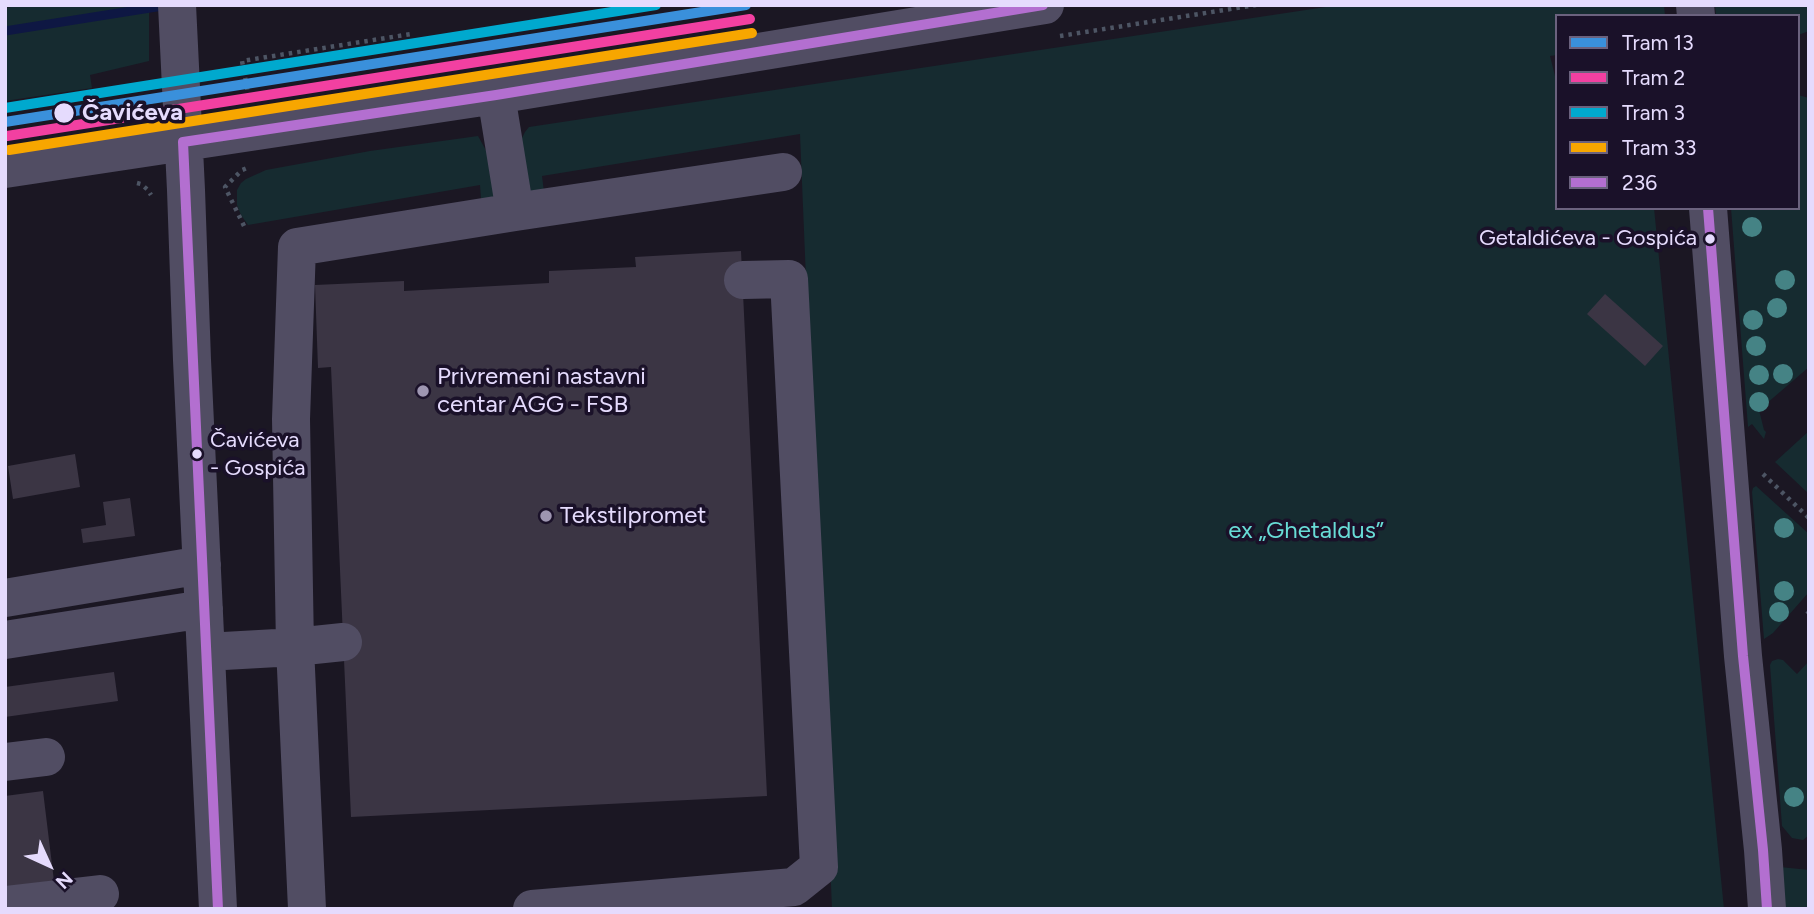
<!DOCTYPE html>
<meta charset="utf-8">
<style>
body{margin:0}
#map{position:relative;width:1814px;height:914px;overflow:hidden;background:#1b1723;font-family:Figtree,sans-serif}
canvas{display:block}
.frame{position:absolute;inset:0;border:7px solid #e5dbfd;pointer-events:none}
.legend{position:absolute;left:1555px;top:14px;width:245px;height:196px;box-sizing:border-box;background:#1a1129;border:2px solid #6b627e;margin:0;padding:9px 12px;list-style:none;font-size:21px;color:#e5dbfd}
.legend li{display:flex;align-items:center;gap:14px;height:35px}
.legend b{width:35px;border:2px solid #6b627e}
.north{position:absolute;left:14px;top:830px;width:70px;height:70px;-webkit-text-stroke:5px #1a1129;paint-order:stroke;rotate:135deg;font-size:19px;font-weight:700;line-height:28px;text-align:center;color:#e5dbfd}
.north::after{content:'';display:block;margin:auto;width:24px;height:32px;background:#e5dbfd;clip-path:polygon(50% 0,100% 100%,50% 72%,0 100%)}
</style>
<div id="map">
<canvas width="1814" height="914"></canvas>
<div class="frame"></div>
<ul class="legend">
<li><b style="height:9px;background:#3a90db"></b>Tram 13</li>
<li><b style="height:9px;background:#f240a1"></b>Tram 2</li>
<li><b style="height:9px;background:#00a9ce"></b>Tram 3</li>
<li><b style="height:9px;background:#f7a600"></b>Tram 33</li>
<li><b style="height:9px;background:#b36fd0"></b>236</li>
</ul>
<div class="north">N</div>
</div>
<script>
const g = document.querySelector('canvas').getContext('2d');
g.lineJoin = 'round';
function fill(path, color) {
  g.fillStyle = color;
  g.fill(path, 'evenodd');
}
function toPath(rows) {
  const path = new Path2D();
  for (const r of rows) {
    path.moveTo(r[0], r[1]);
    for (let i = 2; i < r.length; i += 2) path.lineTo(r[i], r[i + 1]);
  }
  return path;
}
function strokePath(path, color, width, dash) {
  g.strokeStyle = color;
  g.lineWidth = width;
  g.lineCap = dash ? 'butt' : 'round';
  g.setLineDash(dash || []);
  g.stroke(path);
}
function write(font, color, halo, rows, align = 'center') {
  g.font = font + ' Figtree,sans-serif';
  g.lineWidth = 7;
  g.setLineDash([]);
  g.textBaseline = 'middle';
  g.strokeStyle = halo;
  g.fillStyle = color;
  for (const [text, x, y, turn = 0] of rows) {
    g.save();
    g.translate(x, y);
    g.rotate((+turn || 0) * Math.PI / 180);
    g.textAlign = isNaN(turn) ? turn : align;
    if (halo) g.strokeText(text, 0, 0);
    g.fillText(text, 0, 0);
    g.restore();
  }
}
const green = toPath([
 [23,5,149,5,149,61,90,75,92,88,5,101,5,8],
 [1339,5,1664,5,1665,16,1557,16,1557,55,1550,56,1557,84,1557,208,1654,208,1724,909,832,909,800,134,542,176,545,200,528,192,521,140,525,132,529,127],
 [1715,5,1809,5,1809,31,1798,35,1798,16,1716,16],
 [1798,95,1809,98,1809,367,1759,410,1764,430,1766,432,1764,439,1752,424,1748,427,1731,208,1798,208],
 [478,136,488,154,496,197,482,211,480,185,248,225,241,215,237,205,237,190,241,183,246,179,266,170,370,151],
 [1809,431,1809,494,1775,462],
 [1756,486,1809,534,1809,592,1773,633,1764,639,1752,492,1753,488],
 [1778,659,1783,660,1797,674,1809,661,1809,835,1803,840,1792,838,1782,826,1770,665,1772,661],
 [1780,867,1809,870,1809,909,1784,909]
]);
const stream = toPath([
 [5,31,169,5]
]);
const building = toPath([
 [741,251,767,796,351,817,331,367,318,368,315,285,404,281,404,291,549,283,549,271,636,267,635,257],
 [1605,294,1663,346,1645,366,1587,314],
 [75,454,80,487,13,499,8,466],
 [130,498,135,536,83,543,81,529,106,525,103,502],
 [114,672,118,701,5,717,5,687],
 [43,791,54,881,5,887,5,796]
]);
const path = toPath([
 [1060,36,1256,5],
 [249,98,242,61,411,34],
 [137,183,141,184,148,190,151,195],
 [244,226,225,187,242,170,247,168],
 [1763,474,1809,518],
 [1807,611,1809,613]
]);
const minor = toPath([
 [177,5,186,190,192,360,218,909],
 [1695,5,1696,16],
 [496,95,515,212],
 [5,169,496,95,1045,5],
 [1708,208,1743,656,1763,850,1767,909],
 [5,598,202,565],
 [5,640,204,609],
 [206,652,295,647,343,642],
 [5,762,46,757],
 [5,905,100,894],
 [307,909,295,647,291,419,297,247,515,212,783,172],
 [532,909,794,887,819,867,789,279,743,280]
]);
const bus1 = toPath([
 [1708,208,1743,656,1763,850,1767,909],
 [218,909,183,142,496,95,1043,5]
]);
const tram1 = toPath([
 [5,122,746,5]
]);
const tram2 = toPath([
 [7,136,750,19]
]);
const tram3 = toPath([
 [5,108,656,5]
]);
const tram4 = toPath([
 [9,150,752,33]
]);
const trees = [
 [1752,227],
 [1785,280],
 [1777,308],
 [1753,320],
 [1756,346],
 [1783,374],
 [1759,375],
 [1759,402],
 [1784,528],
 [1784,591],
 [1779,612],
 [1794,797]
];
const markers = [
 [64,113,11,"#e5dbfd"],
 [1710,239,6,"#e5dbfd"],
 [423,391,7,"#9e96b1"],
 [197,454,6,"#e5dbfd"],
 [546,516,7,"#9e96b1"]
];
const busNames = [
 ["Getaldićeva - Gospića",1697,239],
 ["Čavićeva",210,441,"left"],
 ["- Gospića",210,469,"left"]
];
const stopNames = [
 ["Čavićeva",82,113]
];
const poiNames = [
 ["Privremeni nastavni",437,377],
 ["centar AGG - FSB",437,405],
 ["Tekstilpromet",560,516]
];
const parkNames = [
 ["ex „Ghetaldus”",1306,531]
];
fill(green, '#162b30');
strokePath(stream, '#0e1743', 9);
fill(building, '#3b3544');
strokePath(path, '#4d5564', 4.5, [3.5, 5]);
strokePath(minor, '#514d63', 38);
strokePath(bus1, '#b36fd0', 10);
strokePath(tram1, '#3a90db', 10);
strokePath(tram2, '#f240a1', 10);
strokePath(tram3, '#00a9ce', 10);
strokePath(tram4, '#f7a600', 10);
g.fillStyle = '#458385';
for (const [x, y] of trees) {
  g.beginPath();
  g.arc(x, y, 10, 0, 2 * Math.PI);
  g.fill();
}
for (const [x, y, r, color] of markers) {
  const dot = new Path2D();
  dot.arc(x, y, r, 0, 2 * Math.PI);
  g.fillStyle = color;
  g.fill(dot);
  strokePath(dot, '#1a1129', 2.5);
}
write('22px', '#e5dbfd', '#1a1129', busNames, 'right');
write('bold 24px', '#e5dbfd', '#1a1129', stopNames, 'left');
write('24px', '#e5dbfd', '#1a1129', poiNames, 'left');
write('24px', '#68dcd6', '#1a1129', parkNames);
</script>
